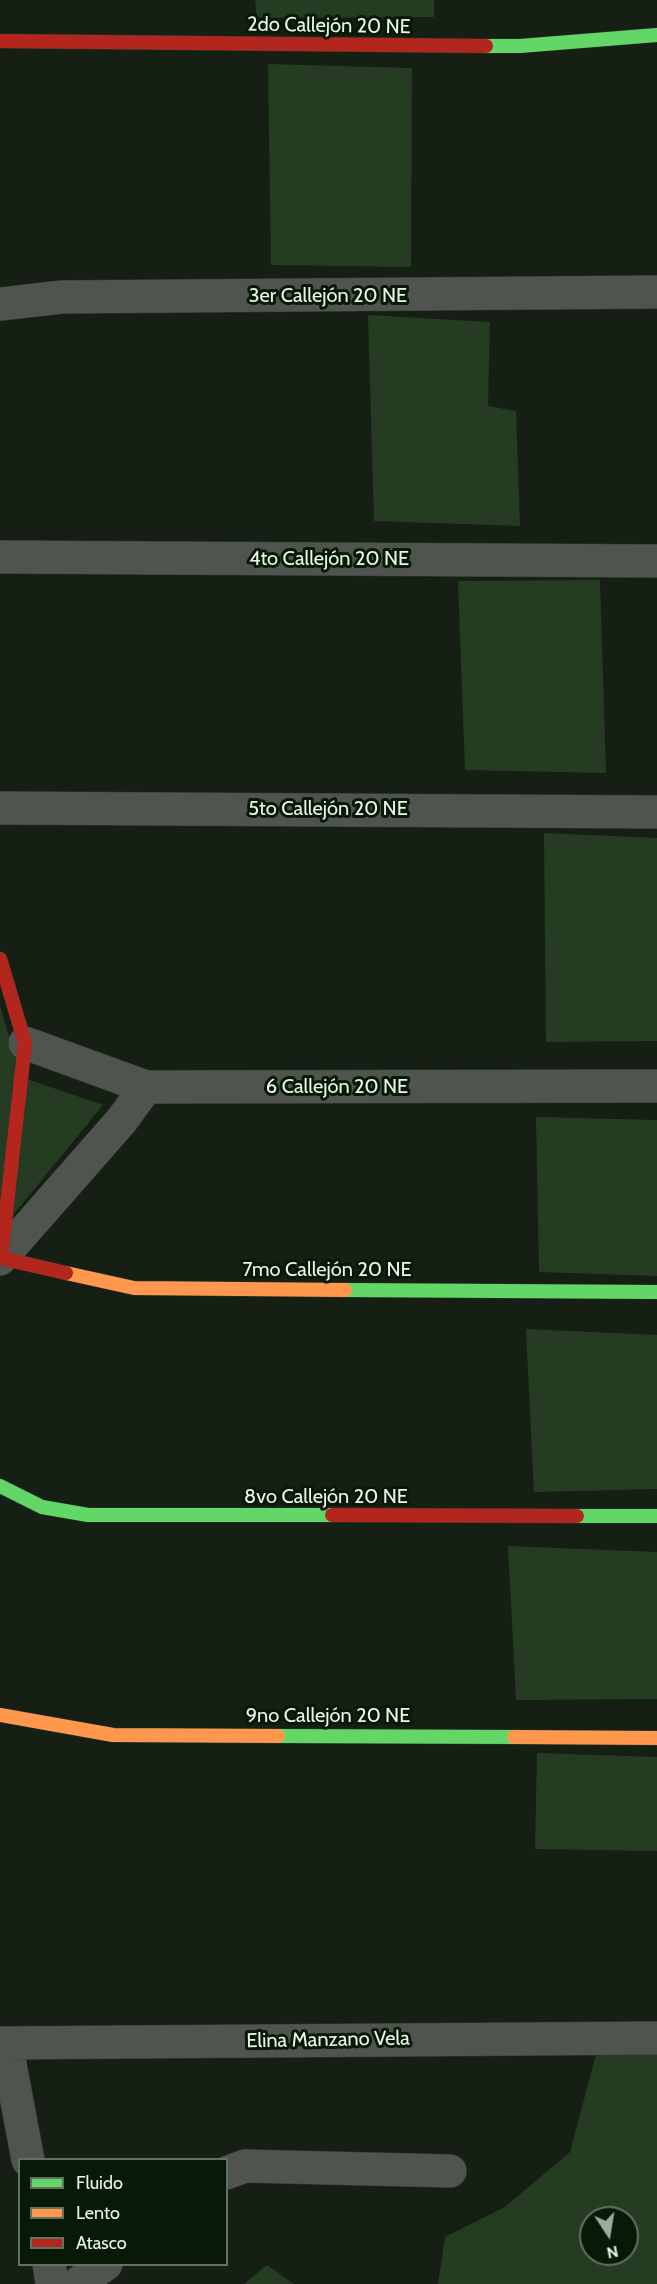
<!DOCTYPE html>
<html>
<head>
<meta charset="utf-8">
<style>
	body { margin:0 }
	#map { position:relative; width:657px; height:2284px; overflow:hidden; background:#151f14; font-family:Cabin,sans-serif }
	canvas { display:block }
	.legend { position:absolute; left:18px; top:2158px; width:210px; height:108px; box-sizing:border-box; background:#081a07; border:2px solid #627261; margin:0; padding:8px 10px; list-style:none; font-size:18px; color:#eaf6e8 }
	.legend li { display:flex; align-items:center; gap:12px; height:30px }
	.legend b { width:30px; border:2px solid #627261 }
	.north { position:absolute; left:579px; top:2206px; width:60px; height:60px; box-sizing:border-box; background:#081a07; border:2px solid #627261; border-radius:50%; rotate:168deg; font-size:16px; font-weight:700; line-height:24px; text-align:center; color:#eaf6e8 }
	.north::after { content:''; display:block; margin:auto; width:21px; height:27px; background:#9fab9e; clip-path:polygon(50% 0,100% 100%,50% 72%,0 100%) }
</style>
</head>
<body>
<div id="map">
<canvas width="657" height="2284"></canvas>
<ul class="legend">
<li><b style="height:8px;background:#63d668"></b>Fluido</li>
<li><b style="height:8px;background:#ff974d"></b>Lento</li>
<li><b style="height:8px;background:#b3261e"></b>Atasco</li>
</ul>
<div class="north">N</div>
</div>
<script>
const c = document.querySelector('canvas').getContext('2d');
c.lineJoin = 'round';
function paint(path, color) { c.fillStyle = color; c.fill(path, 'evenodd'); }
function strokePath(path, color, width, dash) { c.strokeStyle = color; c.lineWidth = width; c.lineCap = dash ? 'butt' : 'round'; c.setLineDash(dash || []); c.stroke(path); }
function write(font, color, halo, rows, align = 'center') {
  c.font = font + ' Cabin,sans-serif'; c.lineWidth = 6; c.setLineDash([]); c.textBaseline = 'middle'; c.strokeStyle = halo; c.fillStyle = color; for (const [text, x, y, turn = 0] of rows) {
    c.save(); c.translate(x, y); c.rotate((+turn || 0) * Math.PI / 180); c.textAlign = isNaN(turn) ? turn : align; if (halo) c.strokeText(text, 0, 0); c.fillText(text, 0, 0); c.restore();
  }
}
const green = new Path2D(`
	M 255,0 L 434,0 L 434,17 L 257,18 Z
	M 268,64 L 412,68 L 411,267 L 271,265 Z
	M 368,315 L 490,322 L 488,406 L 516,411 L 520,526 L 374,521 Z
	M 600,580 L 606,773 L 465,770 L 458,581 Z
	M 544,833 L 657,838 L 657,1041 L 546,1042 Z
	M 0,1006 L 21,1077 L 103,1105 L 0,1231 Z
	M 536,1117 L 657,1120 L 657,1276 L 539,1272 Z
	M 526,1329 L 657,1335 L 657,1489 L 534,1492 Z
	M 508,1546 L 657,1552 L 657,1699 L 516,1700 Z
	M 537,1753 L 657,1757 L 657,1851 L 535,1849 Z
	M 598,2047 L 657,2047 L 657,2284 L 438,2284 L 445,2237 L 505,2207 L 570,2152 ZM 591,2218 L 627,2218 L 627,2254 L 591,2254 Z
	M 267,2265 L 294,2284 L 244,2284 Z`);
const street = new Path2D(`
	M 0,304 L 62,297 L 657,292
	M 0,557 L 657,561
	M 0,808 L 657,812
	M 25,1043 L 146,1087 L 657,1086
	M 0,1259 L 122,1120 L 146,1087
	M 0,2043 L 657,2038
	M 6,2043 L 28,2160
	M 226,2173 L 245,2166 L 450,2171
	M 49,2264 L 52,2284
	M 77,2284 L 106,2264`);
const fast = new Path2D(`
	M 486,46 L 520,46 L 657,35
	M 345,1290 L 657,1292
	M 0,1486 L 42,1507 L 88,1515 L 332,1515
	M 577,1516 L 657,1516
	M 278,1736 L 514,1737`);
const slow = new Path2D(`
	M 66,1273 L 134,1288 L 345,1290
	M 0,1715 L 113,1735 L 278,1736
	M 514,1737 L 657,1738`);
const jam = new Path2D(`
	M 0,41 L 486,46
	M 0,959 L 25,1043 L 1,1258 L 66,1273
	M 332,1515 L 577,1516`);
const streetNames = [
	["2do Callejón 20 NE",329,26,1],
	["3er Callejón 20 NE",328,296],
	["4to Callejón 20 NE",329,559],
	["5to Callejón 20 NE",328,809],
	["6 Callejón 20 NE",337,1087],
	["7mo Callejón 20 NE",327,1270],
	["8vo Callejón 20 NE",326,1497],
	["9no Callejón 20 NE",328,1716],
	["Elina Manzano Vela",328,2040,-1]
];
paint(green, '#253c22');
strokePath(street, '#2f382e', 34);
strokePath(fast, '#2f382e', 15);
strokePath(slow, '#2f382e', 15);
strokePath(jam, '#2f382e', 15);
strokePath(street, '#4f544e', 33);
strokePath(fast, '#63d668', 14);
strokePath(slow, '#ff974d', 14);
strokePath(jam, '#b3261e', 14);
write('20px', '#eaf6e8', '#081a07', streetNames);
</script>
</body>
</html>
